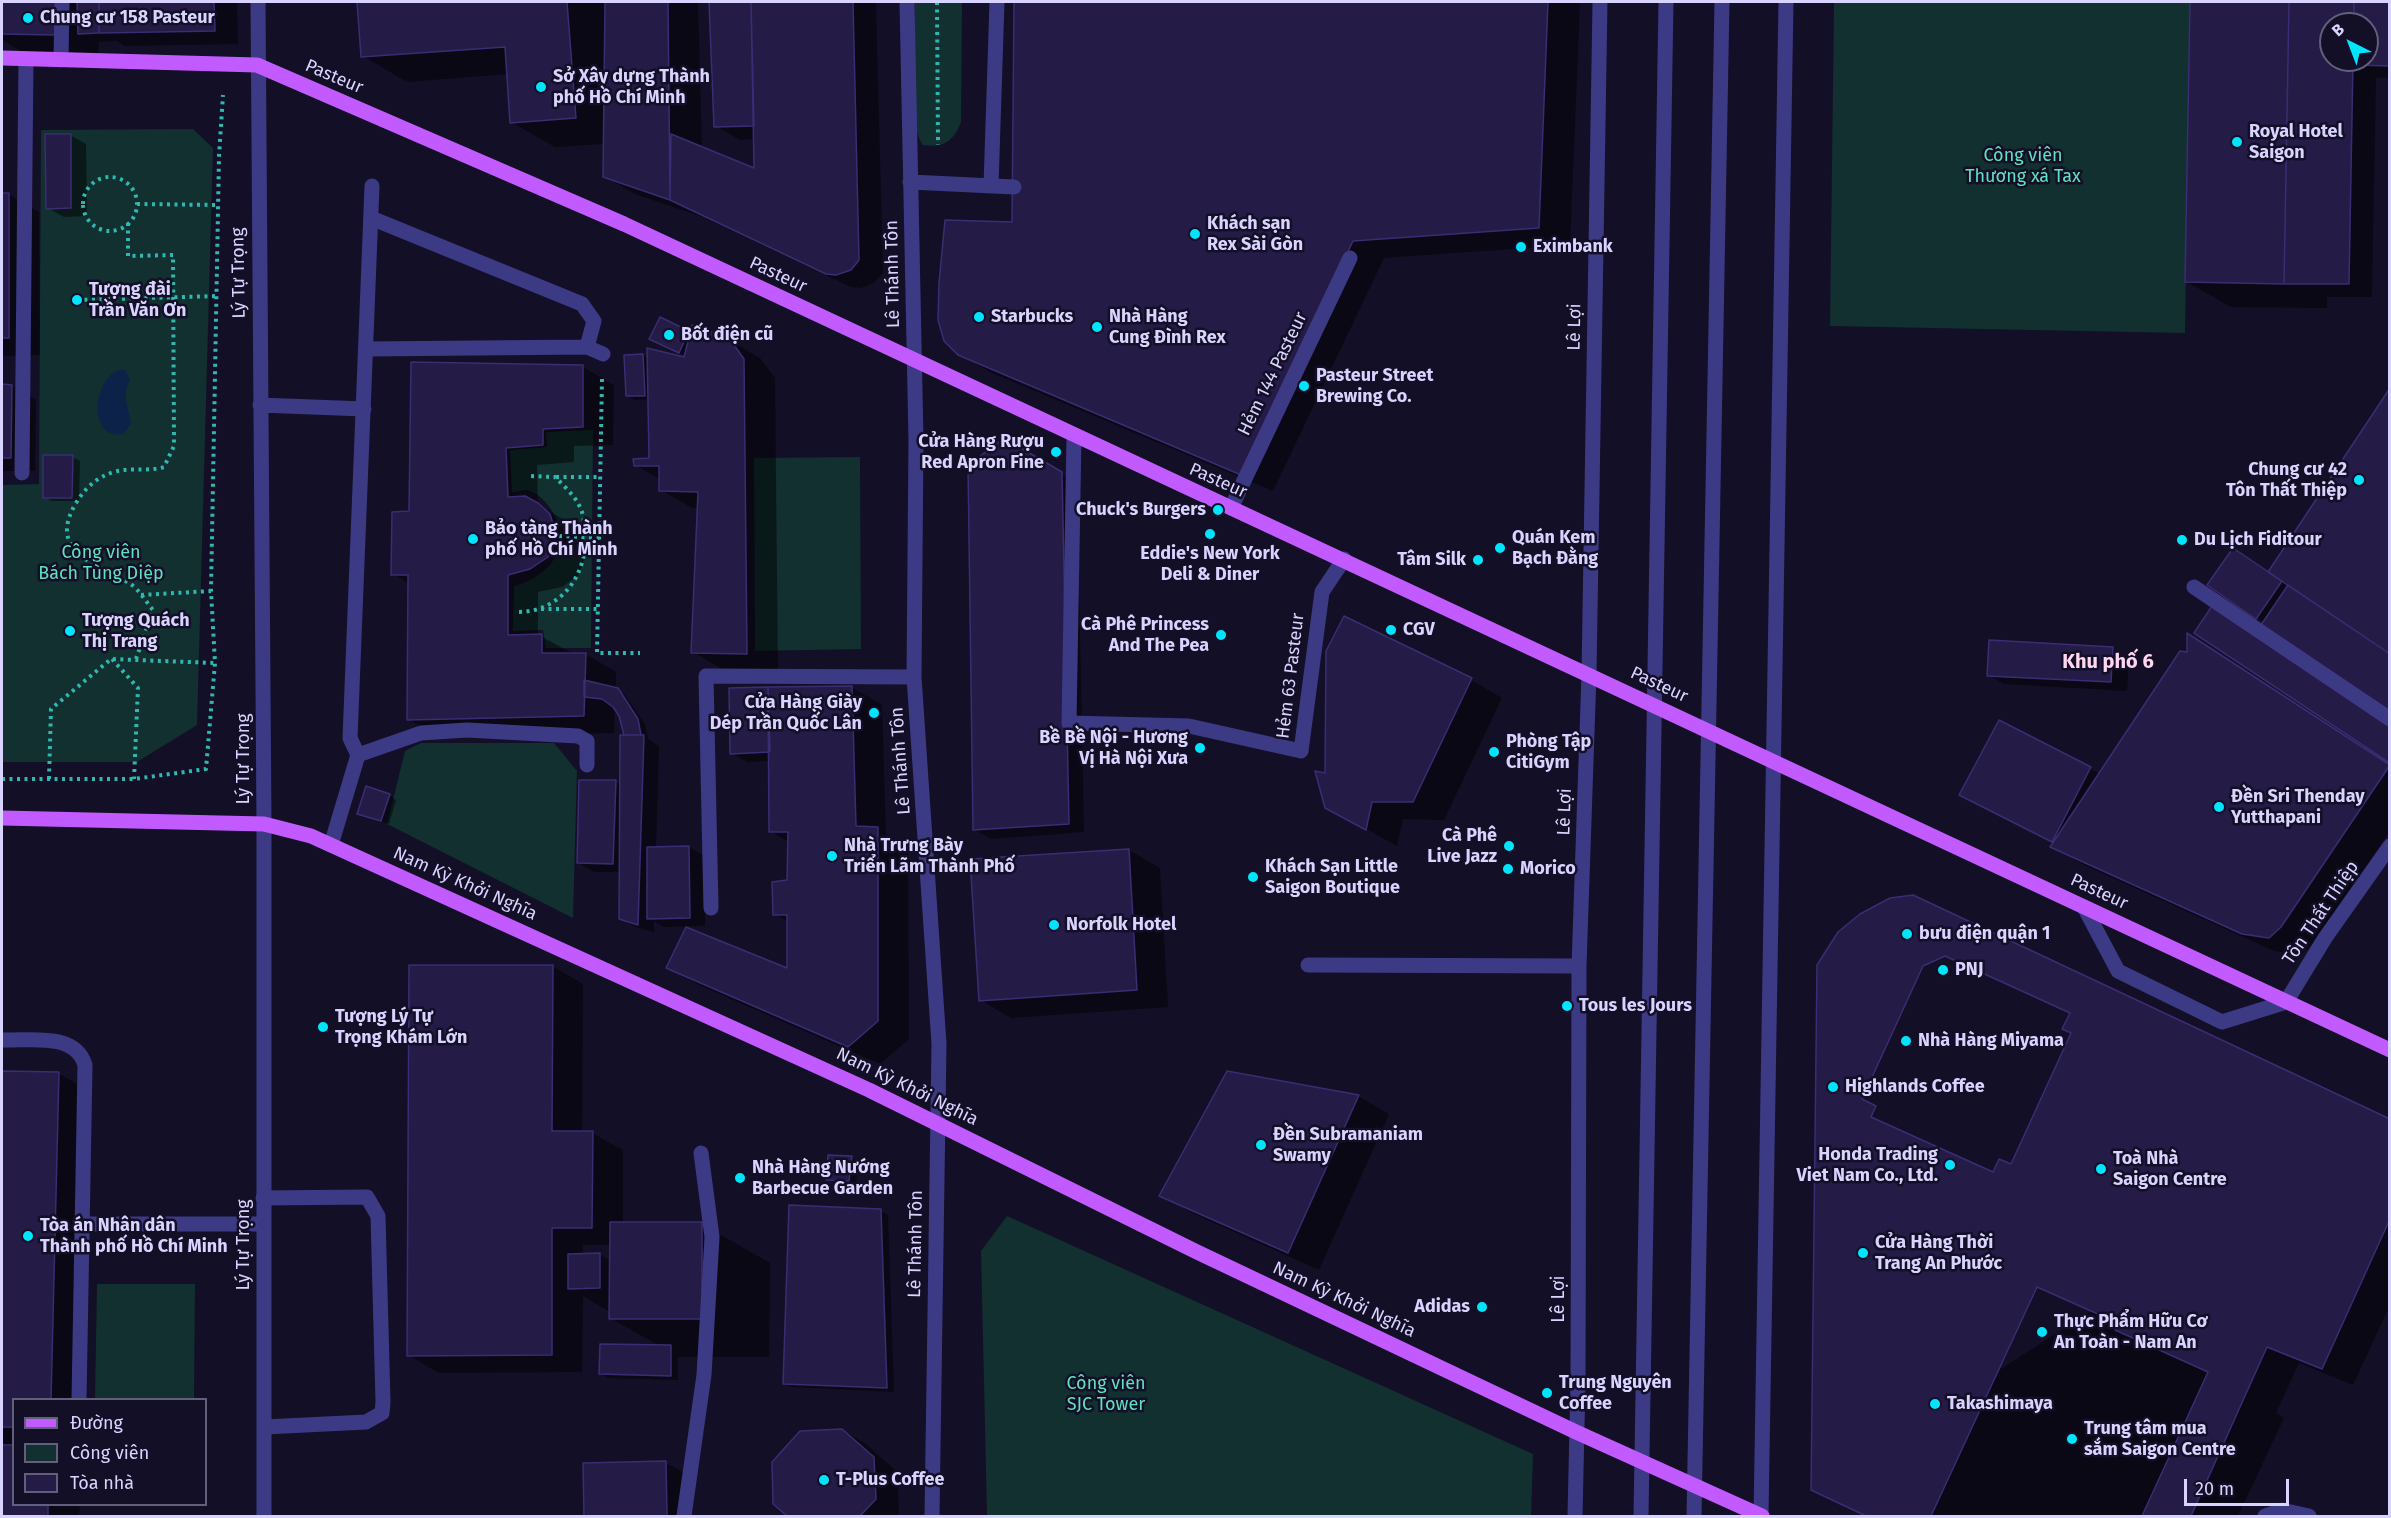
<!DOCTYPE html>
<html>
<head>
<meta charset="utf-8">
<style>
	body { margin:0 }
	#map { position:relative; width:2391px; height:1518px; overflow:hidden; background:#130f26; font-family:"Fira Sans",sans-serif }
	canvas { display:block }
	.frame { position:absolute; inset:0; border:3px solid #d9d4ff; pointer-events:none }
	.legend { position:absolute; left:12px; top:1398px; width:195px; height:108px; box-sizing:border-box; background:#130f26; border:2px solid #625e7d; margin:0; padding:8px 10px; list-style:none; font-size:18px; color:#d9d4ff }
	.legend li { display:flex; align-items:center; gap:12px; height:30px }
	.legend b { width:30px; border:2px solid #625e7d }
	.north { position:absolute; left:2319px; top:12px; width:60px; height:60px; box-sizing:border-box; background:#130f26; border:2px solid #625e7d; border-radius:50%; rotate:318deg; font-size:16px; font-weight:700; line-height:24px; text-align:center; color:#d9d4ff }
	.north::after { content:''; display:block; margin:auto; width:21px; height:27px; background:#00e5ff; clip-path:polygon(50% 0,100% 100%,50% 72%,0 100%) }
	.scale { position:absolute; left:2184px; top:1479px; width:105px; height:27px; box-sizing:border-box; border:3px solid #d9d4ff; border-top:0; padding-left:8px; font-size:18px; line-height:21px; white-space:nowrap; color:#d9d4ff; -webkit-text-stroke:4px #130f26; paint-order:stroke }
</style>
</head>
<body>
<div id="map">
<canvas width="2391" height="1518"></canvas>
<div class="frame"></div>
<ul class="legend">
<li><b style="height:8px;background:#c25bff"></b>Đường</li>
<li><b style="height:16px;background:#12302f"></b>Công viên</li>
<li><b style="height:16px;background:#241b47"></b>Tòa nhà</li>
</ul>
<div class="north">B</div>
<div class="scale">20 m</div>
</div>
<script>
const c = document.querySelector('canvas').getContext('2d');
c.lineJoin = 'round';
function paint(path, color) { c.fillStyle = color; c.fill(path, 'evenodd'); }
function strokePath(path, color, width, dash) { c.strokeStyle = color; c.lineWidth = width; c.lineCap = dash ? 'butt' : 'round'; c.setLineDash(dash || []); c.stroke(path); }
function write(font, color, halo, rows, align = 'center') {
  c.font = font + ' "Fira Sans",sans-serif'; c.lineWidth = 5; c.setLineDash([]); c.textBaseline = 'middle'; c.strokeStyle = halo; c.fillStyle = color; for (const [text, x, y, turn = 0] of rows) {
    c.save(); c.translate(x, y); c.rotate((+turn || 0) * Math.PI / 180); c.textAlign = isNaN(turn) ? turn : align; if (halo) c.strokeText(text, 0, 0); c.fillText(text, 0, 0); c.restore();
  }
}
const green = new Path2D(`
	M 915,2 L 962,2 L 961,122 C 954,141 944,148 923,145 C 906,124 915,32 915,2 Z
	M 1834,2 L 2190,2 L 2185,333 L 1830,326 Z
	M 193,129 L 213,148 L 197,725 L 137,762 L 2,762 L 2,485 L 39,484 L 41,130 Z
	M 593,430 L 591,648 L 546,648 L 543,630 L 513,631 L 514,586 C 530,582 549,571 556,555 L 575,556 L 576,529 L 560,527 C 556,514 542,493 527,490 C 523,490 516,492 512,492 L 510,450 L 547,447 L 546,432 Z
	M 860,457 L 861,649 L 755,651 L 754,458 Z
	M 421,743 L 554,743 L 577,771 L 573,918 L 387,824 L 405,751 Z
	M 1007,1216 L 1533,1454 L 1531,1516 L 987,1516 L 981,1251 Z
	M 97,1284 L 195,1284 L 194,1399 L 95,1399 Z`);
const water = new Path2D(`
	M 119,370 L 125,370 L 130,380 C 121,395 129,407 131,424 L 123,434 C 87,440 93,379 119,370 Z`);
const shadow = new Path2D(`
	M 2,2 L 237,2 L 238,44 L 125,46 L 117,41 L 99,42 L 98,59 L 33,58 L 2,40 Z
	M 359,2 L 698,2 L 702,148 L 755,170 L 755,139 L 740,140 L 716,126 L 711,2 L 876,2 L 883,273 L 874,283 L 861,288 L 851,287 L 700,216 L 635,194 L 604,176 L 605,144 L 555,147 L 511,122 L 508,74 L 407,82 L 363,56 Z
	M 1016,2 L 1580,2 L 1570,245 L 1384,258 L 1273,491 L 990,372 L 959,354 L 1014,223 Z
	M 2192,2 L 2390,2 L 2390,78 L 2376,78 L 2372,297 L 2327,297 L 2327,308 L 2231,307 L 2187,282 ZM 2331,24 L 2367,24 L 2367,60 L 2331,60 Z
	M 70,135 L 86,144 L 87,216 L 64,217 L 48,208 Z
	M 2,194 L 8,194 L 39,212 L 40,355 L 2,356 Z
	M 661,319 L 692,334 L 728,339 L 760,358 L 775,378 L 778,671 L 724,670 L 693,652 L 699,508 L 692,508 L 661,490 L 661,480 L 635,465 L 651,460 L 650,399 L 635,400 L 627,396 L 643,355 L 649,359 L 685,359 L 686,356 L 658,343 Z
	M 583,367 L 614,385 L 613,445 L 574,446 L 574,462 L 537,465 L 538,505 L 575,526 L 586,543 L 587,553 L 579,575 L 562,587 L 538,592 L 538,635 L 572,653 L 585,654 L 616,672 L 616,689 L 625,695 L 645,724 L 648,739 L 659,746 L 656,848 L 689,847 L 705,856 L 705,926 L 664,927 L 654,921 L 654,932 L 636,927 L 620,918 L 620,872 L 594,872 L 579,863 L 615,782 L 621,785 L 626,737 L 621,715 L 615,707 L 614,733 L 439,737 L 408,719 L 410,584 L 393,574 L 411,512 Z
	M 2,386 L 12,386 L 36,400 L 35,471 L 2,471 Z
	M 2390,391 L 2390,709 L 2257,617 L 2233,550 L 2269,573 Z
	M 1004,440 L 1077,483 L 1084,832 L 991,839 L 975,830 Z
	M 72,457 L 80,461 L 79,501 L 52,501 L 44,497 Z
	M 2189,636 L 2390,764 L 2390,831 L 2312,944 L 2301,955 L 2274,951 L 2082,864 L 2052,847 L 2054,843 L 1985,808 L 1999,722 L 2100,774 L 2189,654 Z
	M 2113,649 L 2129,658 L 2127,691 L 2004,684 L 1989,675 Z
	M 1471,680 L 1502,698 L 1444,820 L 1403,819 L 1397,846 L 1326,807 L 1326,775 Z
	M 851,687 L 882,705 L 886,834 L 908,846 L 909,1039 L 880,1064 L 699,985 L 668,968 L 788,971 L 788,922 L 775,914 L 788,881 L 789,842 L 770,831 L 770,761 L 747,762 L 731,753 Z
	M 389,795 L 396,800 L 389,824 L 359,813 Z
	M 1129,850 L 1160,868 L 1168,1007 L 1011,1018 L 980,1000 Z
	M 552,966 L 583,984 L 582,1132 L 592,1133 L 623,1150 L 623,1223 L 702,1224 L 770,1263 L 769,1357 L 678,1357 L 678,1380 L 608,1378 L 600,1374 L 660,1346 L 610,1318 L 610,1312 L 583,1296 L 582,1372 L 439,1373 L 408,1355 ZM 583,1245 L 611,1245 L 611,1261 L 600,1255 L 583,1255 Z
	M 2,1072 L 58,1073 L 89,1091 L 82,1400 L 14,1400 L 14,1504 L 80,1504 L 79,1516 L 2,1516 Z
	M 1358,1096 L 1389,1114 L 1319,1270 L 1192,1213 L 1161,1195 Z
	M 2390,1121 L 2390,1305 L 2353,1385 L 2299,1363 L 2276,1413 L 2284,1418 L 2238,1516 L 1863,1516 L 1812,1489 Z
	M 851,1158 L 859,1162 L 856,1184 L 835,1183 L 828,1179 Z
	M 881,1211 L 888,1215 L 894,1392 L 792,1387 L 785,1383 Z
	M 842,1430 L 866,1444 L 897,1472 L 899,1513 L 896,1516 L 789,1516 L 775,1503 Z
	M 666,1463 L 690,1476 L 690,1516 L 586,1516 L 585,1465 Z`);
const building = new Path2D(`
	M 2,2 L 56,2 L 55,35 L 2,34 Z
	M 77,2 L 99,2 L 99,33 L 78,34 Z
	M 99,2 L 214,2 L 215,31 L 99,33 Z
	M 357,2 L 567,2 L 576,118 L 510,123 L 505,47 L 361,57 Z
	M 605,2 L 668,2 L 670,200 L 603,177 Z
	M 709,2 L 751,2 L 754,126 L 714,127 Z
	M 751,2 L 853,2 L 859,260 L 851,270 L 836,275 L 826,274 L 670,200 L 671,134 L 754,168 Z
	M 1014,2 L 1548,2 L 1539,228 L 1353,241 L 1241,475 L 958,355 L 944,341 L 938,320 L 939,283 L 945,220 L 1012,222 Z
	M 2190,2 L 2289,2 L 2284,284 L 2185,282 Z
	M 2289,2 L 2354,2 L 2354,24 L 2331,24 L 2331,60 L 2353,60 L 2349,284 L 2284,284 Z
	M 2354,2 L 2390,2 L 2390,66 L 2353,65 L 2353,60 L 2367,60 L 2367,24 L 2354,24 Z
	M 45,134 L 71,134 L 71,208 L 46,209 Z
	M 2,193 L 9,193 L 9,338 L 2,338 Z
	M 660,317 L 689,331 L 679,353 L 649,339 Z
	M 692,325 L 729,338 L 744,359 L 747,654 L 691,653 L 698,492 L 659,491 L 659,466 L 634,466 L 633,459 L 649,458 L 647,348 L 684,357 Z
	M 643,354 L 645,396 L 626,396 L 624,355 Z
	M 411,362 L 583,365 L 583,427 L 543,429 L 543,445 L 506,448 L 508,497 L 525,496 L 538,503 L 550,514 L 556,534 L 548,557 L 530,569 L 508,575 L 508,635 L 542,634 L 542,653 L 586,653 L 584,716 L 407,720 L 408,575 L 391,575 L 392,512 L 409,511 Z
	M 2,384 L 12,385 L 11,458 L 2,458 Z
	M 2390,388 L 2390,654 L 2268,572 Z
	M 1004,438 L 1062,472 L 1069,824 L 973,830 L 968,465 Z
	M 43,455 L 73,455 L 72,498 L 43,498 Z
	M 2233,548 L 2282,581 L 2256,619 L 2207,585 Z
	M 2288,585 L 2390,654 L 2390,711 L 2261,625 Z
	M 2212,606 L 2390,725 L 2390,763 L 2194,633 Z
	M 1344,616 L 1472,678 L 1413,802 L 1372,802 L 1366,830 L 1325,808 L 1315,771 L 1325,773 L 1326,651 Z
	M 2187,633 L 2390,765 L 2281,927 L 2269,938 L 2242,934 L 2050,847 L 2180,651 L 2187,652 Z
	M 1989,640 L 2113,647 L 2111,682 L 1987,676 Z
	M 584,680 L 618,688 L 638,719 L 641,735 L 624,735 L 619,716 L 613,707 L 602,699 L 584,697 Z
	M 852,686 L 856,826 L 878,827 L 878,1021 L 848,1047 L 666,968 L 686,927 L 787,968 L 787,915 L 773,915 L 772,882 L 787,880 L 788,832 L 769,832 L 768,687 Z
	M 768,687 L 770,752 L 730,754 L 729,688 Z
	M 1999,720 L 2091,767 L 2052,842 L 1959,795 Z
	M 620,735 L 644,735 L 638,925 L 619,919 Z
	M 579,780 L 616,780 L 613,864 L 577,863 Z
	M 366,786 L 390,794 L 381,821 L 357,814 Z
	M 689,846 L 690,918 L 647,919 L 647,847 Z
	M 1129,849 L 1137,990 L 979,1001 L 970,859 Z
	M 1913,895 L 2390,1119 L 2390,1219 L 2322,1369 L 2267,1347 L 2191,1516 L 1866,1516 L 1811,1490 L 1817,965 L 1838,932 L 1860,914 L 1890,898 Z
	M 1945,956 L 2070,1013 L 2062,1029 L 2071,1033 L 2011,1164 L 1999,1159 L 1993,1172 L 1871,1117 L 1876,1106 L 1862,1099 L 1923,966 Z
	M 409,965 L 553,965 L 552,1131 L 593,1131 L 592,1228 L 552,1228 L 552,1355 L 407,1356 Z
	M 2,1071 L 59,1072 L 51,1400 L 14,1400 L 14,1427 L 2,1427 Z
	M 1227,1071 L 1359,1095 L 1288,1253 L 1159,1196 Z
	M 828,1155 L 852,1156 L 849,1181 L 826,1180 Z
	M 789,1205 L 881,1209 L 887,1388 L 783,1384 Z
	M 610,1222 L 702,1222 L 702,1319 L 609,1319 Z
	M 600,1253 L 600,1288 L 568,1289 L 568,1254 Z
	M 2037,1287 L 2118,1323 L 2115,1330 L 2208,1372 L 2142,1516 L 1931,1516 Z
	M 600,1344 L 671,1345 L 671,1376 L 599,1374 Z
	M 842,1429 L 874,1457 L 876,1499 L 860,1516 L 787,1516 L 773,1504 L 772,1462 L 800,1431 Z
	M 2,1445 L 14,1445 L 14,1504 L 48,1504 L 48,1516 L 2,1516 Z
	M 666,1461 L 667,1516 L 584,1516 L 583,1463 Z`);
const path = new Path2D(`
	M 937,2 L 938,145
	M83 204a27 27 0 1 1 54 0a27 27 0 1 1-54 0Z
	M 137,204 L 218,205
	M 128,223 L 128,256 L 173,255 L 174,446 L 164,467 C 147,472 131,467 114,472 C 97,477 85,488 76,503 C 46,553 98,564 129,583 C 139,589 146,602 153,610 L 136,659
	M 77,300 L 218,296
	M 602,379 L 597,653 L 640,653
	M 556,477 L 601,477
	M 559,536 L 600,538
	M 141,595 L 211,591
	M 541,609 L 599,609
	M 519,612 C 562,611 588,574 585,533 C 584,523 584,514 579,505 C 574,495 563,485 555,477 L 529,476
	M 112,659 L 138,688 L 134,779
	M 2,779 L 134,779 L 206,769 L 215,663 L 211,591 L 219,156 L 223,95
	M 49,779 L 51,709 L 111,659 L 215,663`);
const minor = new Path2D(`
	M 258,2 L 264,824 L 264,1516
	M 907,2 L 916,440 L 914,677 L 939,1044 L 932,1516
	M 61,60 L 62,2
	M 910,182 L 1014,187
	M 372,186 L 350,738 L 358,755 L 421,733 L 467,730 L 578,736 L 587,741 L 587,765
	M 991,186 L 997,2
	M 371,218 L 582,304 L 594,321 L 587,347
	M 366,349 L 587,347 L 603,354
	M 260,405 L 364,409
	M 1074,436 L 1069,723 L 1189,726 L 1301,751 L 1322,592 L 1344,559
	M 22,473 L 26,59
	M 1231,508 L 1350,258
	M 2194,587 L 2390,719
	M 331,845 L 358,755
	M 2084,907 L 2118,971 L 2222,1022 L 2286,1002 L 2325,938 L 2390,846
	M 711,908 L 706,676 L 914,677
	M 1308,965 L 1579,966
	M 2,1040 C 30,1041 75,1032 85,1065 L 79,1400
	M 263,1198 L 367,1197 L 378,1216 L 383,1402 L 382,1413 L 366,1422 L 265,1427
	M 83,1224 L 263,1224
	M 684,1516 L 704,1375 L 712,1237 L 701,1153
	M 1575,1516 L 1578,1382 L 1579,966 L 1589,674 L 1600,2
	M 1641,1516 L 1666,2
	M 1694,1516 L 1722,2
	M 1761,1516 L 1786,2
	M 2265,1516 L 2282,1510 L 2309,1516`);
const major = new Path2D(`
	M 2,58 L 257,65 L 624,224 L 2390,1050
	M 2,818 L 264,824 L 311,836 L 869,1090 L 1197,1252 L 1576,1432 L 1762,1516`);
const markers = [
	[28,18,6,"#00e5ff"],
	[541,87,6,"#00e5ff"],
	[2237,142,6,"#00e5ff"],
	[1195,234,6,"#00e5ff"],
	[1521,247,6,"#00e5ff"],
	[77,300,6,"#00e5ff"],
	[979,317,6,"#00e5ff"],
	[1097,327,6,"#00e5ff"],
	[669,335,6,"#00e5ff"],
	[1304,386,6,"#00e5ff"],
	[1056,452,6,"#00e5ff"],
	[2359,480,6,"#00e5ff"],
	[1218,510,6,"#00e5ff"],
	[1210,534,6,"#00e5ff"],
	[473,539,6,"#00e5ff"],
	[2182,540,6,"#00e5ff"],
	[1500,548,6,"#00e5ff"],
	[1478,560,6,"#00e5ff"],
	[1391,630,6,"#00e5ff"],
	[70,631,6,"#00e5ff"],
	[1221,635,6,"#00e5ff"],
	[874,713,6,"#00e5ff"],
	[1200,748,6,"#00e5ff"],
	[1494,752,6,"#00e5ff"],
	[2219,807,6,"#00e5ff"],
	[1509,846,6,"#00e5ff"],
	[832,856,6,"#00e5ff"],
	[1508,869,6,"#00e5ff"],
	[1253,877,6,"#00e5ff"],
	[1054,925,6,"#00e5ff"],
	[1907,934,6,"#00e5ff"],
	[1943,970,6,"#00e5ff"],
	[1567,1006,6,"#00e5ff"],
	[323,1027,6,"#00e5ff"],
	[1906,1041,6,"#00e5ff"],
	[1833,1087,6,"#00e5ff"],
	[1261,1145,6,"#00e5ff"],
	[1950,1165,6,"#00e5ff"],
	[2101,1169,6,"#00e5ff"],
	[740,1178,6,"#00e5ff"],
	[28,1236,6,"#00e5ff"],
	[1863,1253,6,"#00e5ff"],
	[1482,1307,6,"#00e5ff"],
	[2042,1332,6,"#00e5ff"],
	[1547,1393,6,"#00e5ff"],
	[1935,1404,6,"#00e5ff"],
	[2072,1439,6,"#00e5ff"],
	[824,1480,6,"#00e5ff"]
];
const poiNames = [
	["Chung cư 158 Pasteur",40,18],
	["Sở Xây dựng Thành",553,77],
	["phố Hồ Chí Minh",553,98],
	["Royal Hotel",2249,132],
	["Saigon",2249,153],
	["Khách sạn",1207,224],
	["Rex Sài Gòn",1207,245],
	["Eximbank",1533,247],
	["Tượng đài",89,290],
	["Trần Văn Ơn",89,311],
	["Starbucks",991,317],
	["Nhà Hàng",1109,317],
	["Cung Đình Rex",1109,338],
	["Bốt điện cũ",681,335],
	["Pasteur Street",1316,376],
	["Brewing Co.",1316,397],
	["Cửa Hàng Rượu",1044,442,"right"],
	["Red Apron Fine",1044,463,"right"],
	["Chung cư 42",2347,470,"right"],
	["Tôn Thất Thiệp",2347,491,"right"],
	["Chuck's Burgers",1206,510,"right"],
	["Bảo tàng Thành",485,529],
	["phố Hồ Chí Minh",485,550],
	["Quán Kem",1512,538],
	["Bạch Đằng",1512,559],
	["Du Lịch Fiditour",2194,540],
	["Eddie's New York",1210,554,"center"],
	["Deli & Diner",1210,575,"center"],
	["Tâm Silk",1466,560,"right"],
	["Tượng Quách",82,621],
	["Thị Trang",82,642],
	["Cà Phê Princess",1209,625,"right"],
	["And The Pea",1209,646,"right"],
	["CGV",1403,630],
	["Cửa Hàng Giày",862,703,"right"],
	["Dép Trần Quốc Lân",862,724,"right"],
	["Bề Bề Nội - Hương",1188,738,"right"],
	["Vị Hà Nội Xưa",1188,759,"right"],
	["Phòng Tập",1506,742],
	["CitiGym",1506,763],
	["Đền Sri Thenday",2231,797],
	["Yutthapani",2231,818],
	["Cà Phê",1497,836,"right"],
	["Live Jazz",1497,857,"right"],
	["Nhà Trưng Bày",844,846],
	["Triển Lãm Thành Phố",844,867],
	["Khách Sạn Little",1265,867],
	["Saigon Boutique",1265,888],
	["Morico",1520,869],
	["Norfolk Hotel",1066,925],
	["bưu điện quận 1",1919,934],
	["PNJ",1955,970],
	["Tous les Jours",1579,1006],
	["Tượng Lý Tự",335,1017],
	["Trọng Khám Lớn",335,1038],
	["Nhà Hàng Miyama",1918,1041],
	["Highlands Coffee",1845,1087],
	["Đền Subramaniam",1273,1135],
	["Swamy",1273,1156],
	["Honda Trading",1938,1155,"right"],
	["Viet Nam Co., Ltd.",1938,1176,"right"],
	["Toà Nhà",2113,1159],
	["Saigon Centre",2113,1180],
	["Nhà Hàng Nướng",752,1168],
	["Barbecue Garden",752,1189],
	["Tòa án Nhân dân",40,1226],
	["Thành phố Hồ Chí Minh",40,1247],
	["Cửa Hàng Thời",1875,1243],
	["Trang An Phước",1875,1264],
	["Adidas",1470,1307,"right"],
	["Thực Phẩm Hữu Cơ",2054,1322],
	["An Toàn - Nam An",2054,1343],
	["Trung Nguyên",1559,1383],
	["Coffee",1559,1404],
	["Takashimaya",1947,1404],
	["Trung tâm mua",2084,1429],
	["sắm Saigon Centre",2084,1450],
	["T-Plus Coffee",836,1480]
];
const streetNames = [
	["Pasteur",334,77,23],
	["Lý Tự Trọng",239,273,-91],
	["Lê Thánh Tôn",893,274,-91],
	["Pasteur",778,275,25],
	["Lê Lợi",1575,327,-89],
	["Hẻm 144 Pasteur",1273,374,-64],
	["Pasteur",1218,481,24],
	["Hẻm 63 Pasteur",1291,676,-83],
	["Pasteur",1659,685,25],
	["Lý Tự Trọng",244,759,-90],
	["Lê Thánh Tôn",901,761,-94],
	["Lê Lợi",1565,812,-88],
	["Nam Kỳ Khởi Nghĩa",465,884,24],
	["Pasteur",2099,892,25],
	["Tôn Thất Thiệp",2321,913,-56],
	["Nam Kỳ Khởi Nghĩa",907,1087,26],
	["Lê Thánh Tôn",916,1244,-89],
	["Lý Tự Trọng",244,1245,-90],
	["Lê Lợi",1559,1299,-90],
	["Nam Kỳ Khởi Nghĩa",1344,1300,25]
];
const parkNames = [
	["Công viên",2023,156],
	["Thương xá Tax",2023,177],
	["Công viên",101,553],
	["Bách Tùng Diệp",101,574],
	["Công viên",1106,1384],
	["SJC Tower",1106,1405]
];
const neighbourhoodNames = [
	["Khu phố 6",2108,662]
];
paint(green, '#12302f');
paint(water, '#0c2248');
paint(shadow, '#0007');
paint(building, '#241b47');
strokePath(building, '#3b2d73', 1.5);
strokePath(path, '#2fb8b0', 4, [3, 4.5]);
strokePath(minor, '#3d3a85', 15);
strokePath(major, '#c25bff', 15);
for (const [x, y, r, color] of markers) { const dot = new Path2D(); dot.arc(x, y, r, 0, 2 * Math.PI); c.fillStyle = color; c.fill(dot); strokePath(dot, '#130f26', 2); }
write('bold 18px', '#d9d4ff', '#130f26', poiNames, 'left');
write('18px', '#d9d4ff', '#130f26', streetNames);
write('18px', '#5fe0c0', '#130f26', parkNames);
write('bold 20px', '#ffd6f0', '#130f26', neighbourhoodNames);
</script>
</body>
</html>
